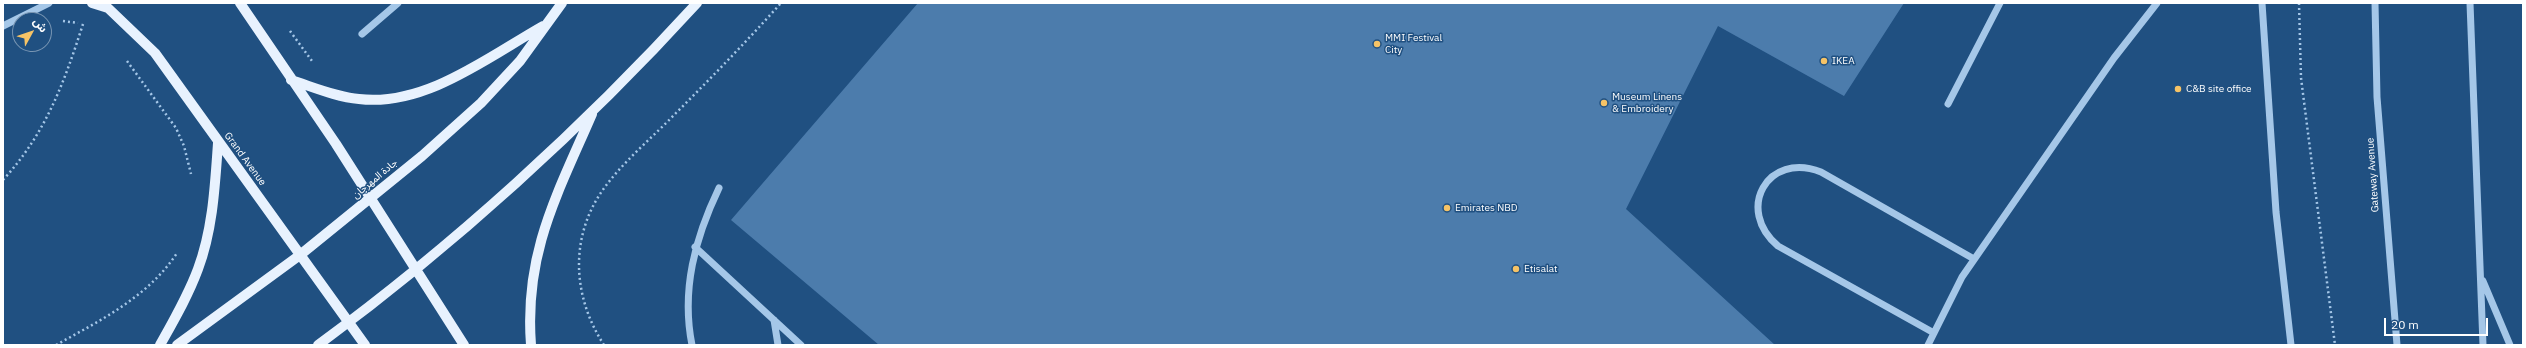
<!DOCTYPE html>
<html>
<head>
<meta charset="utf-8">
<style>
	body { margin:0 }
	#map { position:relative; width:2526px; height:348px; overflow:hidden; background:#205081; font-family:"IBM Plex Sans","Noto Sans Arabic",sans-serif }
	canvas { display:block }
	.frame { position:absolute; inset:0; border:4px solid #fff; pointer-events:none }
	.north { position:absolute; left:12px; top:12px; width:40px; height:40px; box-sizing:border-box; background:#205081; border:1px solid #7996b3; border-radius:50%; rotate:50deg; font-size:11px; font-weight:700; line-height:16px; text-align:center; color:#fff }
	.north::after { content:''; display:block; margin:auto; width:14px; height:18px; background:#f6c366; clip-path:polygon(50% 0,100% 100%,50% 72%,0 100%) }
	.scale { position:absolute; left:2384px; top:318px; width:104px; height:18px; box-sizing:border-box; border:2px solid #fff; border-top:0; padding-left:5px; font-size:12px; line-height:14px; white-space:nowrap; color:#fff; -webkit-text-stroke:3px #205081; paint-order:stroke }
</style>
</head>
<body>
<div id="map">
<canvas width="2526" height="348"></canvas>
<div class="frame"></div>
<div class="north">ش</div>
<div class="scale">20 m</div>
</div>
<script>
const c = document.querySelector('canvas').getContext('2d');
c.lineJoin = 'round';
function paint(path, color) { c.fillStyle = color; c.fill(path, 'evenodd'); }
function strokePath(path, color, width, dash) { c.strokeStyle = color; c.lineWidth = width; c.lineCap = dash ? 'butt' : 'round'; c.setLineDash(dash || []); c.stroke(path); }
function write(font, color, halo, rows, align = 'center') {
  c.font = font + ' "IBM Plex Sans","Noto Sans Arabic",sans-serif'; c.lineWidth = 3; c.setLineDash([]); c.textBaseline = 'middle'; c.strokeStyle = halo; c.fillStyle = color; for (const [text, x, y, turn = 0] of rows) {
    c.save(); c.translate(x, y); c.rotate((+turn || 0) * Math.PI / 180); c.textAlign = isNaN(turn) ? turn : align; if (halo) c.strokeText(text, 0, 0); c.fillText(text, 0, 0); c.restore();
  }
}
const building = new Path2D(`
	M 918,3 L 1904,3 L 1844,96 L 1718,26 L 1626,209 L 1775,345 L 879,345 L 731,220 Z`);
const path = new Path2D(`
	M 2299,3 L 2301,78 L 2335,345
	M 63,21 L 78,23
	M 290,31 L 312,61
	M 127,61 L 176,128 L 184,146 L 191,174
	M 3,180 C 46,133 64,83 83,24
	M 56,345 C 101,320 148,297 177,253
	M 604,345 C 574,299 569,242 600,194 C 620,164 651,139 676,113 C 712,77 747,41 781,3`);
const minor = new Path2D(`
	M 2262,3 L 2276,212 L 2291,345
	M 2375,3 L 2377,97 L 2397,345
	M 2470,3 L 2483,345
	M 3,26 L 49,3
	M 362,34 L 398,3
	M 1948,104 L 2000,3
	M 695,247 L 801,345
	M 2483,281 L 2510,345
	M 774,320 L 778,345
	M 1934,333 L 1778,246 C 1735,210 1767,151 1821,172 L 1974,259
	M 692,345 C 681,290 695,238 719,188
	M 1928,345 L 1962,277 L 2114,58 L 2157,3`);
const major = new Path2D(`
	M 92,3 L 108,8 L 155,53 L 365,345
	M 240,3 L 336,144 L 464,345
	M 291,80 C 313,87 336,97 359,99 C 425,107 488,57 543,26
	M 160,345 C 174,320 188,296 198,269 C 213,229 215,185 218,143
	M 177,345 L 300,255 L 422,156 L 481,103 L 520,61 L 562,3
	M 318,345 C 453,246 584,127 697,3
	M 531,345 C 524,253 557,195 592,114`);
const markers = [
	[1377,44,4,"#f6c366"],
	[1824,61,4,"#f6c366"],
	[2178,89,4,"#f6c366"],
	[1604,103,4,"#f6c366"],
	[1447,208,4,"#f6c366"],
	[1516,269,4,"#f6c366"]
];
const poiNames = [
	["MMI Festival",1385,38],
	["City",1385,50],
	["IKEA",1832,61],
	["C&B site office",2186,89],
	["Museum Linens",1612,97],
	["& Embroidery",1612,109],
	["Emirates NBD",1455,208],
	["Etisalat",1524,269]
];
const streetNames = [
	["Grand Avenue",245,159,54],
	["Gateway Avenue",2373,175,-94],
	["جادة المهرجان",375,179,-40]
];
paint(building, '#4c7cac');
strokePath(path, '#a5c7e8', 2.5, [2, 3]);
strokePath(minor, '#a5c7e8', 7);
strokePath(major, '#e8f2fe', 10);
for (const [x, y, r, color] of markers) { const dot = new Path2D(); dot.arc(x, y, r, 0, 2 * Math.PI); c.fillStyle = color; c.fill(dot); strokePath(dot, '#205081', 1.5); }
write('10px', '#fff', '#205081', poiNames, 'left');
write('10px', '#fff', '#205081', streetNames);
</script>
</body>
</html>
